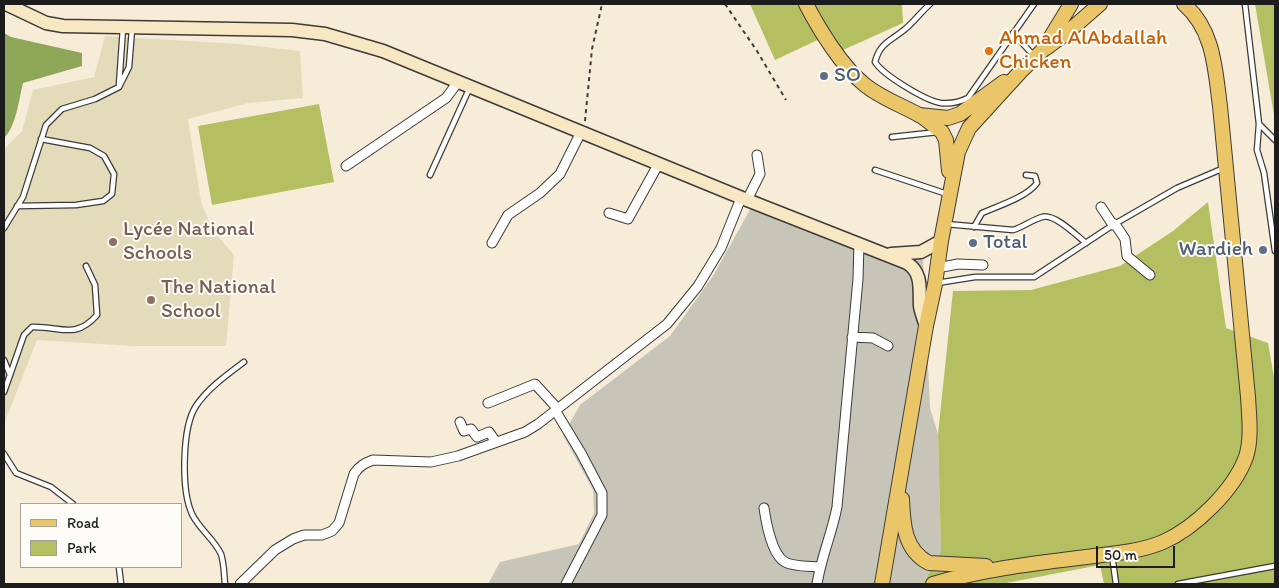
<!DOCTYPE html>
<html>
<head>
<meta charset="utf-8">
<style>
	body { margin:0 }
	#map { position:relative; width:1279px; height:588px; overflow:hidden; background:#f7ecd8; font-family:Itim,sans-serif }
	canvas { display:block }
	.frame { position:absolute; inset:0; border:5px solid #1c1c1c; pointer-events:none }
	.legend { position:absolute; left:20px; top:503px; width:162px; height:65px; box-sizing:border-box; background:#fdfcf7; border:1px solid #a3a29f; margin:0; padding:6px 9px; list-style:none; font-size:15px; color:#1c1c1c }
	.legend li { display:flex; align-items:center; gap:10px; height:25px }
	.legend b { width:25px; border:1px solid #a3a29f }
	.scale { position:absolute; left:1096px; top:546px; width:79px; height:22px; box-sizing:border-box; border:2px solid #1c1c1c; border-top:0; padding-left:6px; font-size:15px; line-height:18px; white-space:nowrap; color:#1c1c1c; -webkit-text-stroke:4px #fdfcf7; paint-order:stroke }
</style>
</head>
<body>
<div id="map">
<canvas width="1279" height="588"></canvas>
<div class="frame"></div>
<ul class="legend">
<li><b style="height:6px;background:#eac669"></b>Road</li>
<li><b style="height:14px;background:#b3bf61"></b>Park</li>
</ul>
<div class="scale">50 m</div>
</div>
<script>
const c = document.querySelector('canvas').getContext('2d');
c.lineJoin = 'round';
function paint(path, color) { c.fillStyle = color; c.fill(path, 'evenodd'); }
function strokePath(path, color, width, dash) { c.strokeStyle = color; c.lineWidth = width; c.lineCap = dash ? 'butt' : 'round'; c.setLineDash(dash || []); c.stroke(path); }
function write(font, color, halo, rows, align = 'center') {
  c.font = font + ' Itim,sans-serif'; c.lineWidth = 4; c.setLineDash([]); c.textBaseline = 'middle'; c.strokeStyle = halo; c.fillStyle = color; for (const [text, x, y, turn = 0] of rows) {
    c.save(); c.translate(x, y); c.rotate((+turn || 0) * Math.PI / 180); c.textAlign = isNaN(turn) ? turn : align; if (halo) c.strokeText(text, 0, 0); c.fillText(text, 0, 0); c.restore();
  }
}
const built = new Path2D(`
	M 105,36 L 239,44 L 300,51 L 303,98 L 248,103 L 188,119 L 201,202 L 212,229 L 234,255 L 226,346 L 134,346 L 37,340 L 4,424 L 4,149 L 22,131 L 33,90 L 94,77 Z`);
const industrial = new Path2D(`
	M 752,206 L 923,260 L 930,408 L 938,434 L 941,551 L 923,584 L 488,584 L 500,562 L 579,544 L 594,513 L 593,490 L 563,435 L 580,405 L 670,336 L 713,276 Z`);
const green = new Path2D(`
	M 750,4 L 902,4 L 903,23 L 843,50 L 824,37 L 775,60 Z
	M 1255,4 L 1275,4 L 1275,121 Z
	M 319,104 L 334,182 L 212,205 L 198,126 Z
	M 1208,202 L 1226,328 L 1268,343 L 1275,383 L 1275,584 L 1104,584 L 1100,565 L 1001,584 L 923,584 L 941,551 L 938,434 L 953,291 L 1031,290 L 1120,266 L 1173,231 Z`);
const forest = new Path2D(`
	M 4,33 L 11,37 L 82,53 L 82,66 L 23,83 C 19,99 16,127 4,138 Z`);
const path = new Path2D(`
	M 725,4 L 757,51 L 786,100
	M 585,121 L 592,49 L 602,4`);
const service = new Path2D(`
	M 930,4 C 921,12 913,23 904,30 C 889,42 880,43 875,62 C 883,75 926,101 941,103 C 951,104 960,102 968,98 L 1034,4
	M 1245,4 L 1259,124 L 1275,140
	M 1013,33 L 1034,56
	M 119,85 L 123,28
	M 1259,124 L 1257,150 L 1264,173 L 1275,251
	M 892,137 L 938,132
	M 875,170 L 947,194
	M 430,175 L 470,87
	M 17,206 L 76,205 L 103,201 L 112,194 L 114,174 L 104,156 L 90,148 L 41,139
	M 946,224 L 1013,230 C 1023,227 1032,220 1042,217 C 1054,213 1076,235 1086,243
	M 974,227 L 982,213 C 998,206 1027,197 1037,183 L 1035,176 L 1026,175
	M 4,228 L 23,197 L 46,125 L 62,109 L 95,99 L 119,87 L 129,67 L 132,29
	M 937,283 L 975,277 L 1034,277 L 1113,225 L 1177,188 L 1224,168
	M 4,360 L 10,375
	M 4,392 L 24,335 L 32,327 C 61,326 75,340 97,315 L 95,285 L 86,266
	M 4,454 L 16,473 L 51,487 L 73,504
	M 1112,555 L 1116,584
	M 119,567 L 121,584
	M 225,584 C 224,574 224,563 221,554 C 214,539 199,529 192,514 C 181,490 182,427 196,406 C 208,388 228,374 244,362
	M 1178,584 L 1275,566`);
const minor = new Path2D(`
	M 346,166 L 446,98 L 458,82
	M 747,200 L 760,174 L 757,155
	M 1101,207 L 1113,225
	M 609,213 L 628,219 L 659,163
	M 1115,224 L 1125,239 L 1127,256 L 1150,275
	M 492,243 L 508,215 L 540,193 L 560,174 L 581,132
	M 937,268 L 958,264 L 983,265
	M 852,337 L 873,338 L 888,346
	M 488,403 L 535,384 L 557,408
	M 555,410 L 581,453 L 602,493 L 602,515 L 566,584
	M 460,422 L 464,431 L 471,429 L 477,437 L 489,432 L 496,442
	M 764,508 C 766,522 772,555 785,562 C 794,567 810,566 820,567
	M 240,584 L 275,550 L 293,539 L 304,535 L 322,535 L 332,531 L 339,523 L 354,474 C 359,466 365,463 373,460 L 431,462 L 458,456 L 525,432 L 538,424 L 667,324 L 698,286 L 721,248 L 741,198
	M 817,584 C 821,558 832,533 837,507 L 858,279 L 859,243`);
const secondary = new Path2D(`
	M 6,4 L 46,23 L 63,26 L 292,30 L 325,34 L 383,51 L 747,200 L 907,263 C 923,273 919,290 920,306 C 921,313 924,320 926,326
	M 891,254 L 921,252 L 941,241`);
const primary = new Path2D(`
	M 806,4 C 819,29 842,67 865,85 C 881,98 901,105 919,115`);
const trunk = new Path2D(`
	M 1046,48 L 1069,31 L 1100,4
	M 919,115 L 948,118 L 960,114 L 1004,82
	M 920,115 L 942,132 L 946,140 L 949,171
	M 902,499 C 903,524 904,550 929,563 L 986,566
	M 882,584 L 926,326 L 935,284 L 941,241 L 958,152 L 969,128 L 1021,71 L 1043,50 L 1071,4
	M 933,584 C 980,570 1029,564 1078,558 C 1106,554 1137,553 1163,542 C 1195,528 1234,490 1246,457 C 1252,438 1249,416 1248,397 L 1220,106 C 1215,69 1214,30 1184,4`);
const markers = [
	[989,51,5,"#e8710a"],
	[824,76,5,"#5c6f8a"],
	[113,242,5,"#8d6e63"],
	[973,243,5,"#5c6f8a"],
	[1263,250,5,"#5c6f8a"],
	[151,300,5,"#8d6e63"]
];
const foodNames = [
	["Ahmad AlAbdallah",999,39],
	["Chicken",999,63]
];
const serviceNames = [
	["SO",834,76],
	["Total",983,243],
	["Wardieh",1253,250,"right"]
];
const educationNames = [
	["Lycée National",123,230],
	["Schools",123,254],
	["The National",161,288],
	["School",161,312]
];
paint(built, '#e4dbba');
paint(industrial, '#c6c5b8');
paint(green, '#b3bf61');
paint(forest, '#8ea657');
strokePath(service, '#3d3b38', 7);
strokePath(minor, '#3d3b38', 11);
strokePath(secondary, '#3d3b38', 15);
strokePath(primary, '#3d3b38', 16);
strokePath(trunk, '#3d3b38', 16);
strokePath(path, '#3d3b38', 2, [4, 4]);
strokePath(service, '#fff', 4.5);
strokePath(minor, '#fff', 9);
strokePath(secondary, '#f7e8c3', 12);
strokePath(primary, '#eac669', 14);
strokePath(trunk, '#eac669', 14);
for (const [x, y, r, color] of markers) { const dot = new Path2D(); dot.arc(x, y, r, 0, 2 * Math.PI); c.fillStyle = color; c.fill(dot); strokePath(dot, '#fdfcf7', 2); }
write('21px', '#c56008', '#fdfcf7', foodNames, 'left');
write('21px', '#4e5e75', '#fdfcf7', serviceNames, 'left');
write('21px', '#785e54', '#fdfcf7', educationNames, 'left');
</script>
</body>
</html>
